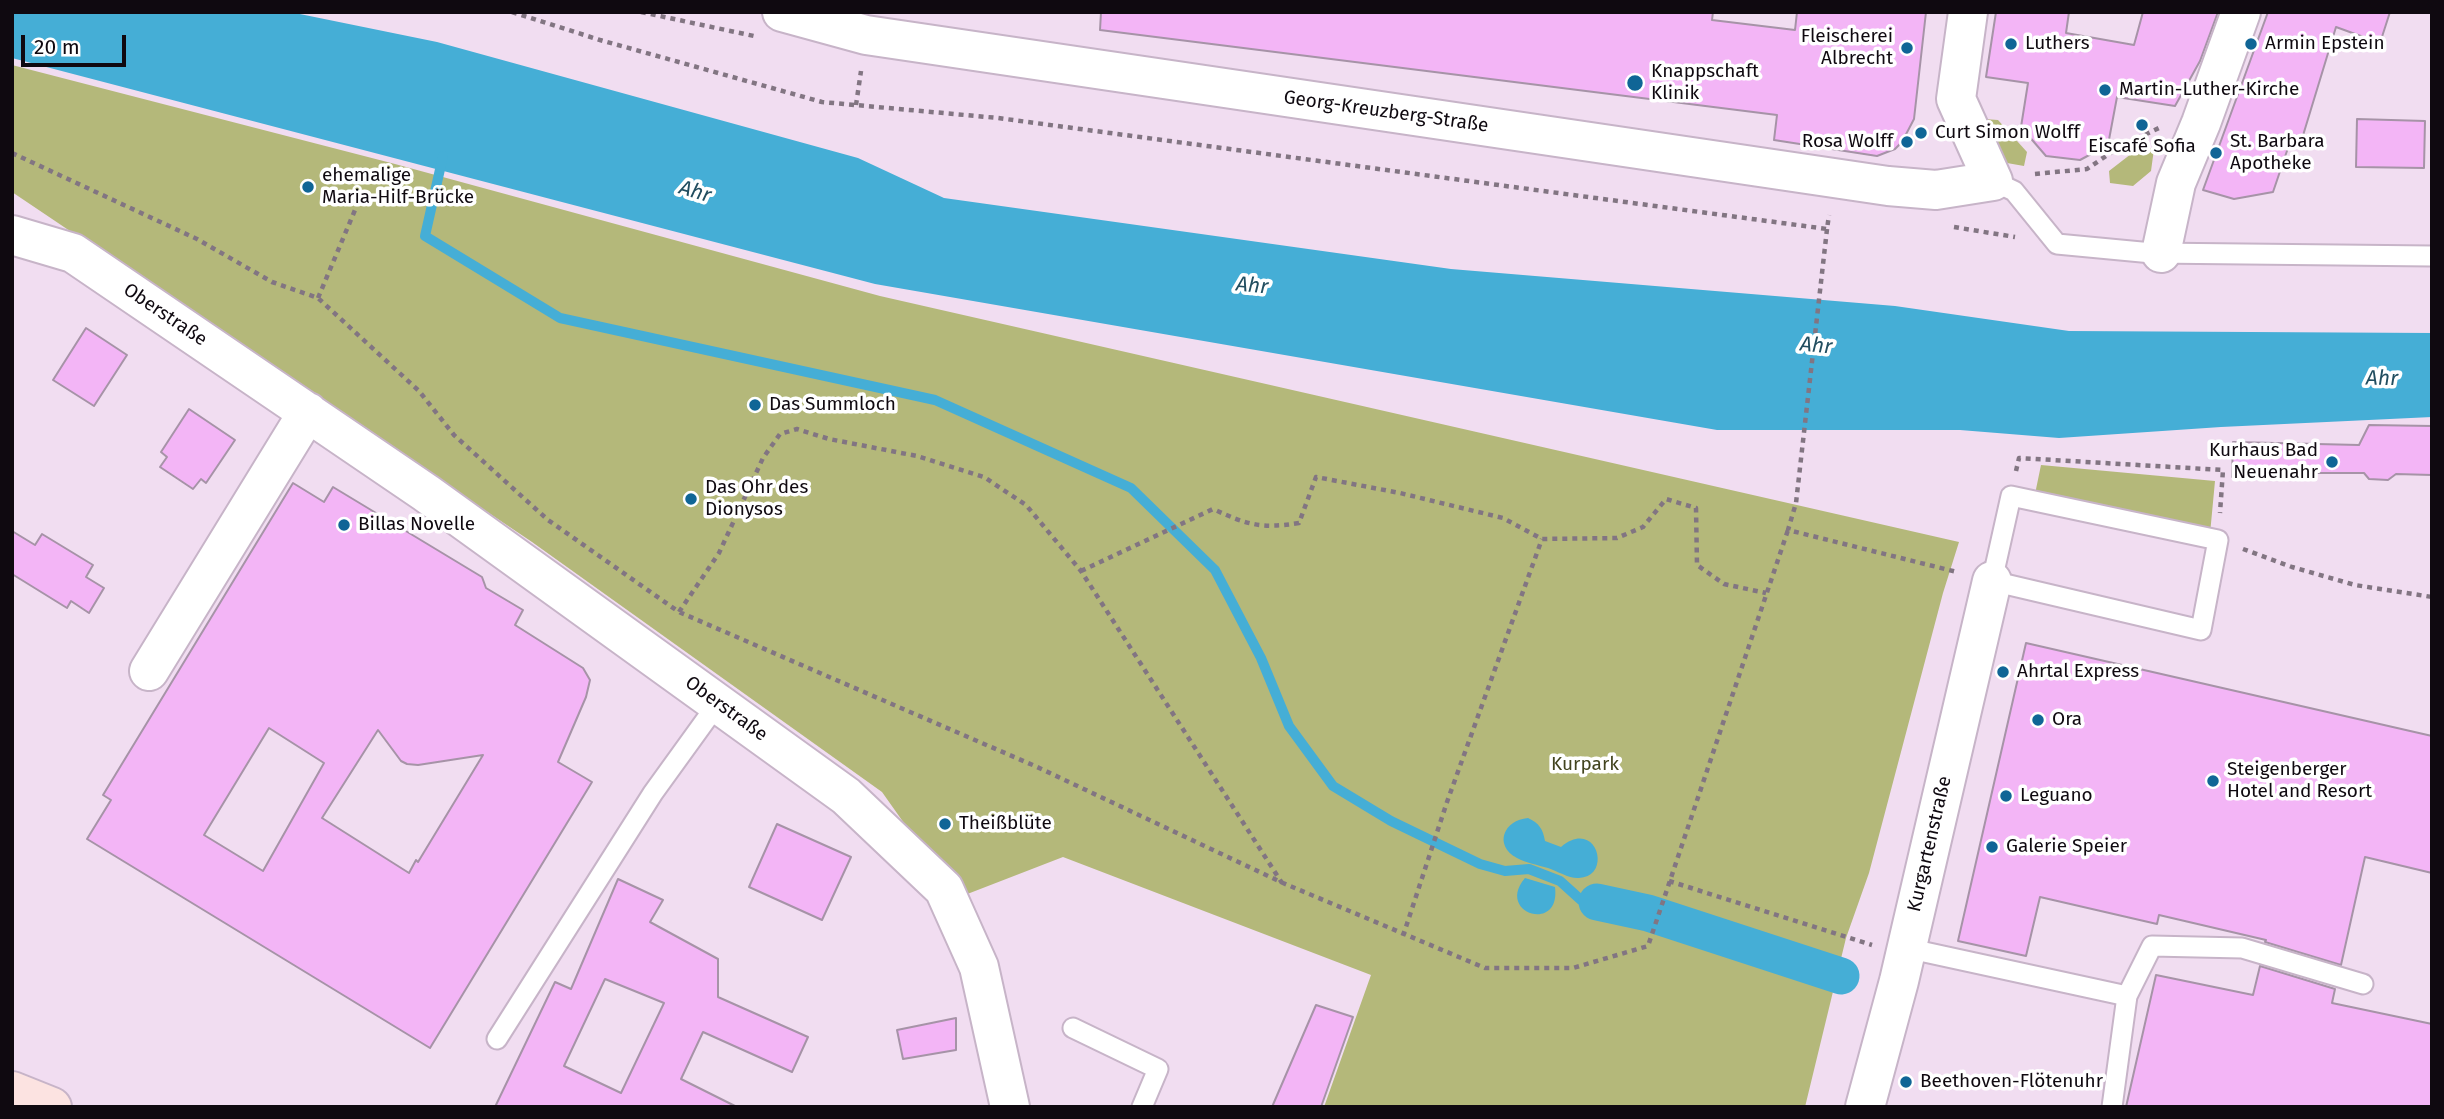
<!DOCTYPE html>
<html>
<head>
<meta charset="utf-8">
<style>
	body { margin:0 }
	#map { position:relative; width:2444px; height:1119px; overflow:hidden; background:#f1ddf1; font-family:"Fira Sans",sans-serif }
	canvas { display:block }
	.frame { position:absolute; inset:0; border:14px solid #0f0910; pointer-events:none }
	.scale { position:absolute; left:21px; top:35px; width:105px; height:32px; box-sizing:border-box; border:4px solid #0f0910; border-top:0; padding-left:9px; font-size:21px; line-height:24px; white-space:nowrap; color:#0f0910; -webkit-text-stroke:5px #fff; paint-order:stroke }
</style>
</head>
<body>
<div id="map">
<canvas width="2444" height="1119"></canvas>
<div class="frame"></div>
<div class="scale">20 m</div>
</div>
<script>
const c = document.querySelector('canvas').getContext('2d');
c.lineJoin = 'round';
function paint(path, color) { c.fillStyle = color; c.fill(path, 'evenodd'); }
function strokePath(path, color, width, dash) { c.strokeStyle = color; c.lineWidth = width; c.lineCap = dash ? 'butt' : 'round'; c.setLineDash(dash || []); c.stroke(path); }
function write(font, color, halo, rows, align = 'center') {
  c.font = font + ' "Fira Sans",sans-serif'; c.lineWidth = 7; c.setLineDash([]); c.textBaseline = 'middle'; c.strokeStyle = halo; c.fillStyle = color; for (const [text, x, y, turn = 0] of rows) {
    c.save(); c.translate(x, y); c.rotate((+turn || 0) * Math.PI / 180); c.textAlign = isNaN(turn) ? turn : align; if (halo) c.strokeText(text, 0, 0); c.fillText(text, 0, 0); c.restore();
  }
}
const green = new Path2D(`
	M 12,65 L 395,164 L 880,296 L 1959,542 L 1943,593 L 1869,873 L 1846,938 L 1805,1107 L 1324,1107 L 1371,975 L 1063,857 L 957,898 L 882,792 L 532,542 L 12,192 Z
	M 1984,119 L 1998,120 L 2027,152 L 2024,166 L 2007,163 L 1991,146 Z
	M 2140,147 L 2154,149 L 2151,171 L 2133,186 L 2110,183 L 2109,171 Z
	M 2041,465 L 2215,481 L 2210,534 L 2035,494 Z`);
const water = new Path2D(`
	M 12,12 L 290,12 L 437,42 L 858,158 L 944,198 L 1451,269 L 1895,306 L 2069,331 L 2432,333 L 2432,417 L 2221,427 L 2059,438 L 1960,430 L 1717,430 L 875,284 L 12,58 Z
	M 1528,818 C 1539,823 1543,829 1545,841 L 1561,847 C 1597,817 1613,877 1579,878 C 1570,879 1557,871 1548,868 C 1538,865 1526,863 1517,858 C 1493,845 1504,820 1528,818 Z
	M 1525,878 L 1555,887 C 1561,934 1495,913 1525,878 Z`);
const stream = new Path2D(`
	M 443,156 L 425,236 L 560,318 L 935,400 L 1131,488 L 1215,570 L 1261,658 L 1289,726 L 1333,786 L 1391,821 L 1480,864 L 1505,871 L 1529,869 L 1560,881 L 1581,900 L 1597,902`);
const canal = new Path2D(`
	M 1597,902 L 1648,913 L 1841,976`);
const building = new Path2D(`
	M 1101,12 L 1713,12 L 1712,20 L 1795,30 L 1797,12 L 1926,12 L 1914,119 L 1902,142 L 1895,149 L 1877,156 L 1774,140 L 1777,115 L 1100,30 Z
	M 1996,12 L 2069,12 L 2066,33 L 2134,45 L 2143,12 L 2218,12 L 2200,61 L 2175,106 L 2117,97 L 2108,145 L 2080,160 L 2046,156 L 2021,127 L 2028,83 L 1986,77 Z
	M 2268,12 L 2390,12 L 2380,43 L 2336,27 L 2301,142 L 2290,142 L 2273,192 L 2234,199 L 2203,190 Z
	M 2357,119 L 2425,121 L 2424,168 L 2356,167 Z
	M 86,328 L 127,355 L 94,406 L 53,380 Z
	M 189,409 L 235,440 L 206,483 L 201,479 L 193,489 L 160,467 L 167,457 L 161,452 Z
	M 2369,425 L 2432,426 L 2432,475 L 2396,474 L 2388,480 L 2369,479 L 2364,473 L 2271,473 L 2267,478 L 2232,477 L 2233,442 L 2359,445 Z
	M 293,483 L 324,502 L 333,487 L 482,577 L 486,588 L 523,610 L 515,625 L 583,668 L 590,680 L 586,697 L 558,762 L 592,782 L 430,1048 L 87,839 L 111,800 L 103,795 ZM 269,728 L 324,763 L 263,871 L 204,835 ZM 378,730 L 401,761 L 407,764 L 418,765 L 483,755 L 418,862 L 416,860 L 409,873 L 322,818 Z
	M 12,531 L 35,545 L 42,534 L 93,565 L 86,577 L 104,588 L 89,613 L 71,601 L 67,608 L 12,574 Z
	M 2026,643 L 2432,736 L 2432,873 L 2365,857 L 2341,965 L 2265,942 L 2266,940 L 2159,915 L 2157,924 L 2040,897 L 2026,956 L 1958,941 Z
	M 777,824 L 851,857 L 822,920 L 749,887 Z
	M 618,879 L 663,900 L 650,922 L 718,959 L 718,997 L 808,1037 L 792,1072 L 703,1032 L 681,1079 L 737,1107 L 495,1107 L 555,982 L 571,989 ZM 605,979 L 664,1003 L 621,1093 L 564,1066 Z
	M 2260,966 L 2335,989 L 2332,1003 L 2432,1024 L 2432,1107 L 2126,1107 L 2156,975 L 2253,995 Z
	M 1316,1005 L 1353,1017 L 1321,1107 L 1272,1107 Z
	M 956,1018 L 956,1050 L 903,1059 L 897,1030 Z`);
const path = new Path2D(`
	M 512,12 L 600,40 L 822,102 L 998,118 L 1827,229 L 1829,215
	M 641,12 L 754,36
	M 856,105 L 861,71
	M 12,153 L 197,239 L 272,282 L 318,298 L 419,391 L 454,435 L 548,520 L 679,612 L 1035,766 L 1283,883 L 1485,968 L 1573,968 L 1648,946 L 1788,530
	M 2035,174 L 2087,169 L 2119,147 L 2161,127
	M 1954,227 L 2015,237
	M 1827,229 L 1796,503 L 1788,530 L 1957,572
	M 318,298 L 355,210
	M 2016,471 L 2019,458 L 2223,470 L 2220,513
	M 2243,549 L 2292,567 L 2355,585 L 2432,597
	M 1081,571 L 1213,509 C 1248,525 1261,529 1299,523 L 1316,477 L 1400,493 L 1503,518 L 1542,539 L 1617,538 L 1643,527 L 1666,499 L 1696,508 L 1697,565 L 1724,584 L 1766,593
	M 679,612 L 719,553 L 763,458 L 780,434 L 797,429 L 829,439 L 917,456 L 984,477 L 1026,505 L 1081,571 L 1282,883
	M 1669,881 L 1872,945
	M 1403,936 L 1447,802 L 1542,539`);
const lane = new Path2D(`
	M 1993,181 L 2014,191 L 2057,244 L 2152,253 L 2432,256
	M 2011,496 L 2218,540 L 2201,630 L 1992,581 Z
	M 1906,948 L 2127,996 L 2112,1107
	M 2127,996 L 2152,946 L 2242,948 L 2363,984
	M 1073,1028 L 1158,1069 L 1142,1107
	M 497,1039 L 653,793 L 718,703`);
const street = new Path2D(`
	M 782,12 L 866,35 L 1888,186 L 1936,190 L 1993,181 L 1956,99 L 1968,12
	M 12,235 L 73,253 L 426,493 L 846,796 L 944,889 L 979,967 L 1010,1107
	M 2161,253 L 2176,183 L 2201,123 L 2241,12
	M 149,671 L 308,412
	M 1865,1107 L 1899,981 L 1992,581`);
const secondary = new Path2D(`
	M 12,1091 L 52,1107`);
const markers = [
	[2011,44,7,"#106596"],
	[2251,44,7,"#106596"],
	[1907,48,7,"#106596"],
	[1635,83,9,"#106596"],
	[2105,90,7,"#106596"],
	[2142,125,7,"#106596"],
	[1921,133,7,"#106596"],
	[1907,142,7,"#106596"],
	[2216,153,7,"#106596"],
	[308,187,7,"#106596"],
	[755,405,7,"#106596"],
	[2332,462,7,"#106596"],
	[691,499,7,"#106596"],
	[344,525,7,"#106596"],
	[2003,672,7,"#106596"],
	[2038,720,7,"#106596"],
	[2213,781,7,"#106596"],
	[2006,796,7,"#106596"],
	[945,824,7,"#106596"],
	[1992,847,7,"#106596"],
	[1906,1082,7,"#106596"]
];
const poiNames = [
	["Fleischerei",1893,37,"right"],
	["Albrecht",1893,59,"right"],
	["Luthers",2025,44],
	["Armin Epstein",2265,44],
	["Knappschaft",1651,72],
	["Klinik",1651,94],
	["Martin-Luther-Kirche",2119,90],
	["Curt Simon Wolff",1935,133],
	["Rosa Wolff",1893,142,"right"],
	["St. Barbara",2230,142],
	["Apotheke",2230,164],
	["Eiscafé Sofia",2142,147,"center"],
	["ehemalige",322,176],
	["Maria-Hilf-Brücke",322,198],
	["Das Summloch",769,405],
	["Kurhaus Bad",2318,451,"right"],
	["Neuenahr",2318,473,"right"],
	["Das Ohr des",705,488],
	["Dionysos",705,510],
	["Billas Novelle",358,525],
	["Ahrtal Express",2017,672],
	["Ora",2052,720],
	["Steigenberger",2227,770],
	["Hotel and Resort",2227,792],
	["Leguano",2020,796],
	["Theißblüte",959,824],
	["Galerie Speier",2006,847],
	["Beethoven-Flötenuhr",1920,1082]
];
const streetNames = [
	["Georg-Kreuzberg-Straße",1386,112,8],
	["Oberstraße",165,315,34],
	["Oberstraße",726,709,36],
	["Kurgartenstraße",1930,844,-77]
];
const parkNames = [
	["Kurpark",1585,765]
];
const waterNames = [
	["Ahr",695,192,17],
	["Ahr",1252,286,6],
	["Ahr",1816,346,6],
	["Ahr",2382,379,1]
];
paint(green, '#b4b87a');
paint(water, '#45aed6');
strokePath(stream, '#45aed6', 10);
strokePath(canal, '#45aed6', 37);
paint(building, '#f3b5f6');
strokePath(building, '#a693a7', 2);
strokePath(lane, '#c7b4c8', 23);
strokePath(street, '#c7b4c8', 42);
strokePath(secondary, '#c7b4c8', 42);
strokePath(path, '#827582', 4.5, [5, 5]);
strokePath(lane, '#fff', 19);
strokePath(street, '#fff', 38);
strokePath(secondary, '#fce3e1', 38);
for (const [x, y, r, color] of markers) { const dot = new Path2D(); dot.arc(x, y, r, 0, 2 * Math.PI); c.fillStyle = color; c.fill(dot); strokePath(dot, '#fff', 2.5); }
write('19px', '#0f0910', '#fff', poiNames, 'left');
write('19px', '#0f0910', '#fff', streetNames);
write('19px', '#42441e', '#fff', parkNames);
write('italic 21px', '#224e60', '#fff', waterNames);
</script>
</body>
</html>
